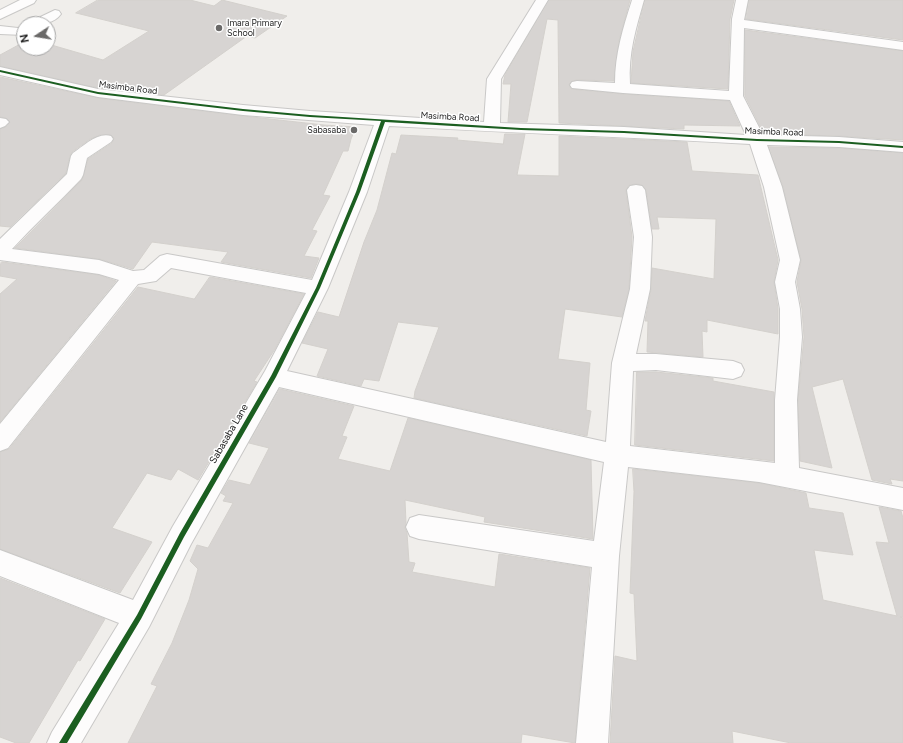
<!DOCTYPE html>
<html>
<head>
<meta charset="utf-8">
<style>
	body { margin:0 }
	#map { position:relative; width:903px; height:743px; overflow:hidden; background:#f0eeeb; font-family:Figtree,sans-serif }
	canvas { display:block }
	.north { position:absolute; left:16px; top:16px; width:40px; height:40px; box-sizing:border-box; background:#fff; border:1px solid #a7a7a7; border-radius:50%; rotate:258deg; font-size:11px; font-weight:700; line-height:16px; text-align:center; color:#222 }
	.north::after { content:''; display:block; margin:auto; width:14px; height:18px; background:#6a6968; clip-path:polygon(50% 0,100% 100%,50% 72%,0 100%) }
</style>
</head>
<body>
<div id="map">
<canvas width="903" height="743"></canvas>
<div class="north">N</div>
</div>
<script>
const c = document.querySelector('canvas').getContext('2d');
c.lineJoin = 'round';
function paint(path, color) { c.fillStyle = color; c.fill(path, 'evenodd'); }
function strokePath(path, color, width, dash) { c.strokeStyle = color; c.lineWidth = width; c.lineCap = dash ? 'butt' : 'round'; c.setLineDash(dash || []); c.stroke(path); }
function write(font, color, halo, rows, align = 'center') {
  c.font = font + ' Figtree,sans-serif'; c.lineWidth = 3; c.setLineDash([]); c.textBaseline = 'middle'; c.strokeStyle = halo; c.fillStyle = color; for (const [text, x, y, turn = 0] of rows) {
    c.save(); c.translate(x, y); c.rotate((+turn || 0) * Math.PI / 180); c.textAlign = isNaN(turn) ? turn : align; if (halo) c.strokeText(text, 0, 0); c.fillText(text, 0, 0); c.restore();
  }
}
const building = new Path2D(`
	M 98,0 L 190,0 L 214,6 L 222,0 L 287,16 L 255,38 L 247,36 L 164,95 L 98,88 L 0,66 L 0,55 L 24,42 L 24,48 L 48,48 L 48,44 L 103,60 L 149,31 L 76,13 Z
	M 549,0 L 630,0 L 619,41 L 614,81 L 577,80 L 572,81 L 569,84 L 571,89 L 623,94 L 729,101 L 740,126 L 684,125 L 684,129 L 559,123 L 558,20 L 547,19 L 527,122 L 508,122 L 511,84 L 503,84 L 505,75 Z
	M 645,0 L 734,0 L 730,19 L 728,89 L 631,83 L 633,52 Z
	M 749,0 L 903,0 L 903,40 L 746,19 Z
	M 745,30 L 903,51 L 903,140 L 839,136 L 764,134 L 745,96 Z
	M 0,77 L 98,98 L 243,116 L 324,125 L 356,127 L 351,139 L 348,151 L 343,151 L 323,195 L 330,196 L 312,230 L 317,231 L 304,256 L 319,258 L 311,278 L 221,262 L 228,252 L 152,242 L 133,269 L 99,259 L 15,248 L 82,180 L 88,159 L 112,143 L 114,138 L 111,135 L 100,135 L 90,139 L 72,152 L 70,156 L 66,173 L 10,227 L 0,226 L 0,129 L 6,127 L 10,122 L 6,118 L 0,117 Z
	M 505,134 L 525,134 L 517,175 L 559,176 L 559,136 L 687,142 L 692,171 L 758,175 L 778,260 L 774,282 L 778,309 L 778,334 L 707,320 L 707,332 L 702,331 L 703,357 L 647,352 L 648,321 L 645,321 L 651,289 L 652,268 L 714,279 L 716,219 L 657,217 L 659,229 L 652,229 L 646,190 L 642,185 L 636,184 L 629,185 L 626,190 L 632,237 L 629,289 L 622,317 L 565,309 L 558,359 L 590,363 L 586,410 L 591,411 L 587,436 L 414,398 L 415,391 L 439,327 L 398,322 L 379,381 L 364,379 L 361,386 L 317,376 L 328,349 L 302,343 L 318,312 L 339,317 L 364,242 L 377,210 L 392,153 L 396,154 L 401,135 L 458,138 L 457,140 L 503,144 Z
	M 769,147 L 839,148 L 903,153 L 903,481 L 890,479 L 892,484 L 872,480 L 843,379 L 812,387 L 832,468 L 800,461 L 798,400 L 804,337 L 802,309 L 797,282 L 801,260 L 783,187 Z
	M 2,262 L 99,275 L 116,281 L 0,422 L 0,294 L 17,279 L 0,276 L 0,264 Z
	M 210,277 L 304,294 L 275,349 L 254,381 L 257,382 L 198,480 L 178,469 L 171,480 L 147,473 L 112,528 L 152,542 L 120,593 L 0,549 L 0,452 L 9,449 L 138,287 L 194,299 Z
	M 637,372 L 656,372 L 713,378 L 713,381 L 774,392 L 774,461 L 635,445 Z
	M 280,389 L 354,406 L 342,436 L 347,437 L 338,459 L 390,471 L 408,418 L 591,460 L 593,539 L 484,522 L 485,517 L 405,500 L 406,523 L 405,528 L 407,533 L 409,562 L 415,563 L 412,572 L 495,587 L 499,554 L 590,568 L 575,743 L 522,734 L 521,743 L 128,743 L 157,686 L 151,684 L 172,643 L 189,600 L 198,569 L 190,561 L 197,545 L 208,548 L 233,503 L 223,501 L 226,496 L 221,493 L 229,480 L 250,485 L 269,448 L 249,443 Z
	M 633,469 L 759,483 L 806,493 L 809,508 L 843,513 L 853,555 L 814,550 L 823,600 L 897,616 L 876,542 L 889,543 L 879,507 L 901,511 L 903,518 L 903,617 L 900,617 L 903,618 L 903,743 L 791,743 L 732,731 L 733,743 L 610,743 L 615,656 L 637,661 L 634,594 L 630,593 L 634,492 Z
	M 0,578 L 105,619 L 80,661 L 78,660 L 29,743 L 16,743 L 0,737 Z`);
const minor = new Path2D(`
	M 20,0 L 36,0 L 34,3 L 0,19 L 0,10 Z
	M 536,0 L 548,0 L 501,79 L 500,123 L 624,127 L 746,135 L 730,100 L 623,93 L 572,88 L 570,85 L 572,82 L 577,81 L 615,83 C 615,54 623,28 632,0 L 644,0 C 636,28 628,54 630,84 L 729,91 L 732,19 L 736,0 L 748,0 L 744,20 L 903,42 L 903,50 L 744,28 L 743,96 L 763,135 L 839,137 L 903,142 L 903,152 L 839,147 L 767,145 L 782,187 L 800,260 L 795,282 L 800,309 L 802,337 L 797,400 L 799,468 L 903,488 L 903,510 L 759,482 L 628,467 L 619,556 L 608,743 L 576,743 L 592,567 L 419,539 L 410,536 L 406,527 L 410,518 L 419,515 L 594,541 L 604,462 L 279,387 L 191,544 L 149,627 L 81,743 L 47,743 L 52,732 L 119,623 L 0,576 L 0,550 L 133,600 L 173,526 L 265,371 L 306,293 L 171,268 L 156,281 L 138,284 L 8,448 L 0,451 L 0,424 L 119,280 L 99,274 L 0,260 L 0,239 L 67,174 L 71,156 L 73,153 C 84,146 97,132 111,136 L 113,139 L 111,142 L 87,158 L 83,175 L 81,179 C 58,203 34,225 12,249 L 99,260 L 133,271 L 144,270 L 160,256 L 167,254 L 312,280 L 349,192 L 374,125 L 243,115 L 98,97 L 0,75 L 0,67 L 98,89 L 243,105 L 310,111 L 484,122 L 487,79 ZM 389,126 C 510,133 630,137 750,144 L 764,187 L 780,260 L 775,282 L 780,309 L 780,337 L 775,400 L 775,463 L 630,446 L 633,371 L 656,370 L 733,379 L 741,376 L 744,370 L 741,364 L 733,361 L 656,354 L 636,354 L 650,289 L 652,237 L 645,190 L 642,186 L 636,185 L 630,186 L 627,190 L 634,237 L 630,289 L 612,363 L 606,442 L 287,371 L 328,288 L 367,192 Z
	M 55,10 L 59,11 L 61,14 C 54,24 42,24 31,24 L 32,21 Z
	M 0,26 L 18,28 L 24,26 L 24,35 L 0,34 Z
	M 0,118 L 6,119 L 9,122 L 5,126 L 0,128 Z`);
const cycleway = new Path2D(`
	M 0,70 L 98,92 L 243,109 L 310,115 L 521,128 L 624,131 L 757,139 L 839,141 L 903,146 L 903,148 L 839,143 L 757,141 L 624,133 L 521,130 L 385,122 L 360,192 L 320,288 L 276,377 L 184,537 L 141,619 L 67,743 L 59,743 L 137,615 L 180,533 L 271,376 L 316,288 L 356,192 L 381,121 L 310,117 L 243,111 L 98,94 L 0,72 Z`);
const markers = [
	[219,28,4,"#6a6968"],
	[354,130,4,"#6a6968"]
];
const farPoinames = [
	["Imara Primary",227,23],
	["School",227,33],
	["Sabasaba",346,130,"right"]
];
const farStreetnames = [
	["Masimba Road",128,88,7],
	["Masimba Road",450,117,3],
	["Masimba Road",774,132,2]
];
const streetNames = [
	["Sabasaba Lane",229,434,-60]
];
paint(building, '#d7d4d2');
strokePath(building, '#d3d0cc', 1);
strokePath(minor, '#c9c8c7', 2);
paint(minor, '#fdfcfc');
paint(cycleway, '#1b5e20');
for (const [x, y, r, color] of markers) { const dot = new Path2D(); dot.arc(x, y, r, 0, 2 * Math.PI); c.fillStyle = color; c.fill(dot); strokePath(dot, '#fff', 1.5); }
write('9px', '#222', '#fff', farPoinames, 'left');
write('9px', '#222', '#fff', farStreetnames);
write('10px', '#222', '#fff', streetNames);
</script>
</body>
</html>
